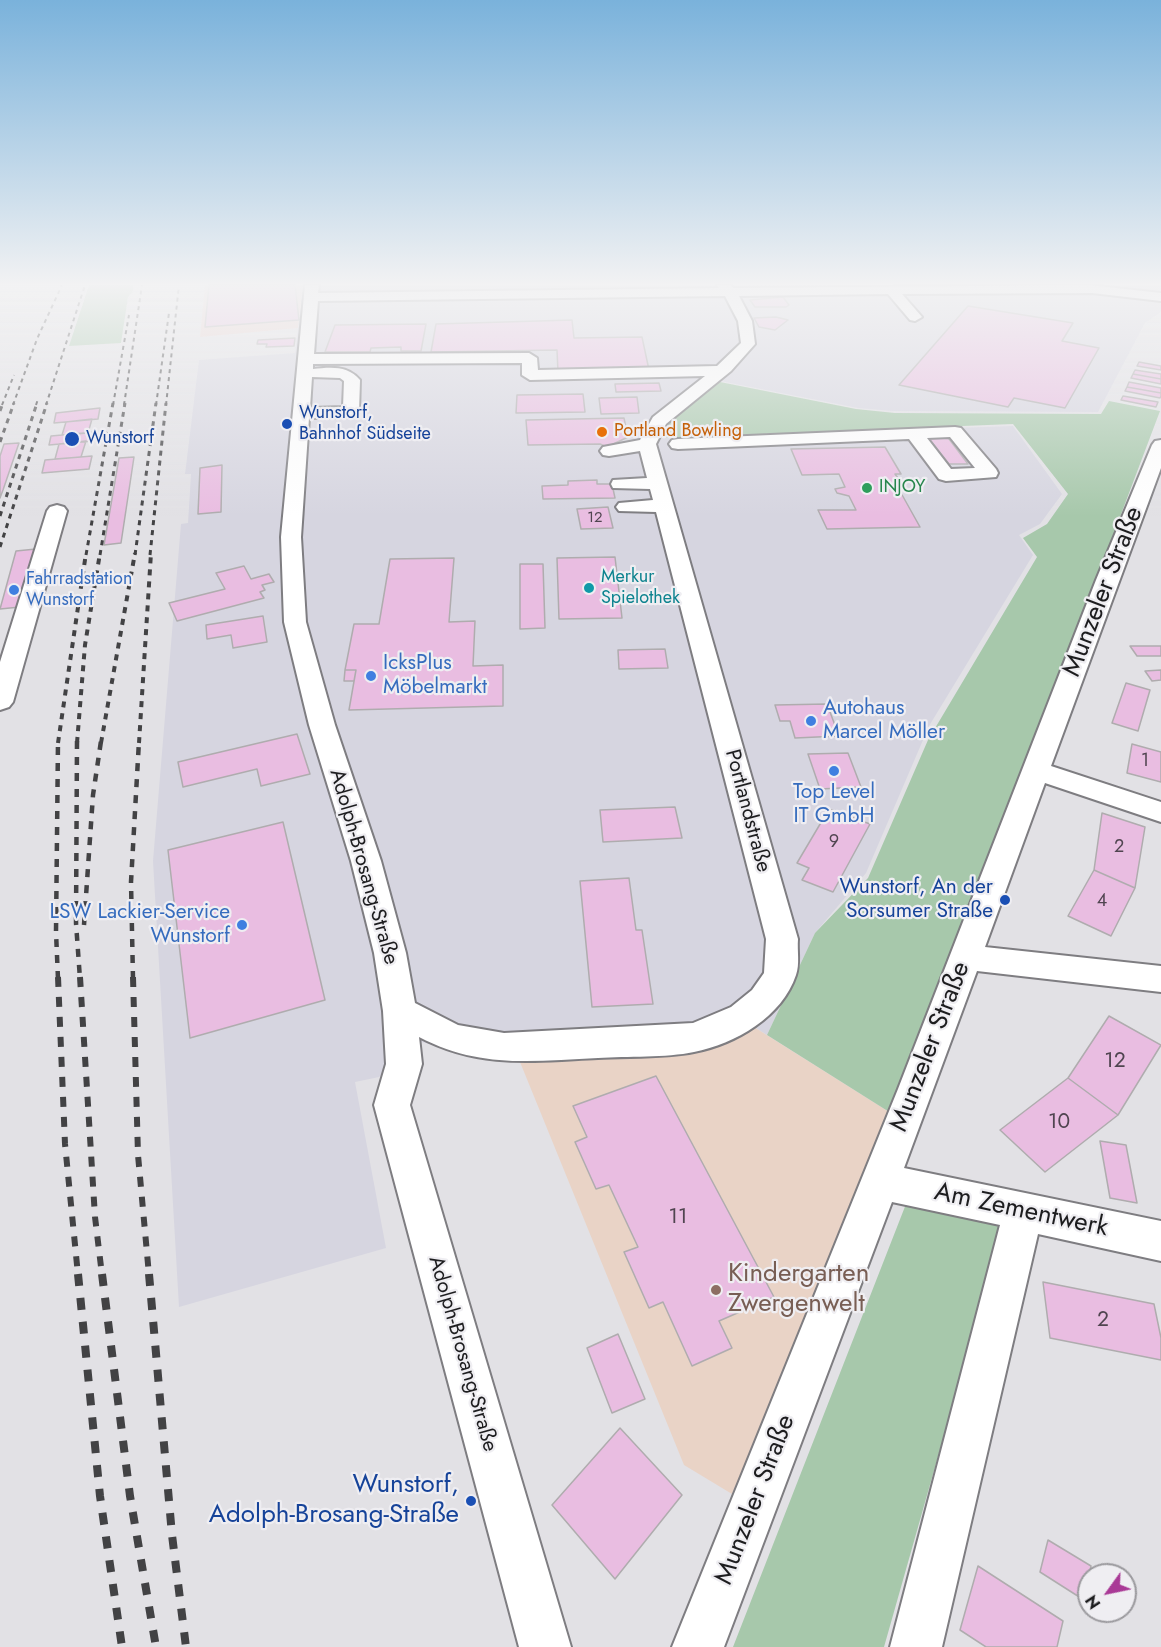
<!DOCTYPE html>
<html>
<head>
<meta charset="utf-8">
<style>
	body { margin:0 }
	#map { position:relative; width:1161px; height:1647px; overflow:hidden; background:#e2e1e5; font-family:Jost,sans-serif }
	canvas { display:block }
	.north { position:absolute; left:1077px; top:1563px; width:60px; height:60px; box-sizing:border-box; background:#efeef2; border:2px solid #9b9a9e; border-radius:50%; rotate:237deg; font-size:16px; font-weight:700; line-height:24px; text-align:center; color:#1d1d1f }
	.north::after { content:''; display:block; margin:auto; width:21px; height:27px; background:#a93996; clip-path:polygon(50% 0,100% 100%,50% 72%,0 100%) }
</style>
</head>
<body>
<div id="map">
<canvas width="1161" height="1647"></canvas>
<div class="north">N</div>
</div>
<script>
const c = document.querySelector('canvas').getContext('2d');
c.lineJoin = 'round';
function paint(path, color) { c.fillStyle = color; c.fill(path, 'evenodd'); }
function strokePath(path, color, width, dash) { c.strokeStyle = color; c.lineWidth = width; c.lineCap = dash ? 'butt' : 'round'; c.setLineDash(dash || []); c.stroke(path); }
function write(font, color, halo, rows, align = 'center') {
  c.font = font + ' Jost,sans-serif'; c.lineWidth = 4.5; c.setLineDash([]); c.textBaseline = 'middle'; c.strokeStyle = halo; c.fillStyle = color; for (const [text, x, y, turn = 0] of rows) {
    c.save(); c.translate(x, y); c.rotate((+turn || 0) * Math.PI / 180); c.textAlign = isNaN(turn) ? turn : align; if (halo) c.strokeText(text, 0, 0); c.fillText(text, 0, 0); c.restore();
  }
}
const built = new Path2D(`
	M 303,285 L 1161,285 L 1161,312 L 1145,323 L 1098,412 L 892,411 L 858,408 L 720,381 L 668,422 L 663,438 L 1013,426 L 1062,494 L 1040,524 L 1019,535 L 1033,555 L 929,726 L 866,873 L 815,933 L 767,1035 L 746,1022 L 707,1048 L 520,1062 L 416,1041 L 379,1077 L 355,1082 L 386,1248 L 179,1307 L 153,861 L 181,524 L 188,523 L 191,474 L 185,474 L 199,360 L 295,353 Z`);
const industrial = new Path2D(`
	M 205,285 L 303,285 L 298,328 L 200,337 Z`);
const education = new Path2D(`
	M 746,1022 L 894,1115 L 732,1494 L 684,1465 L 520,1062 L 707,1048 Z`);
const green = new Path2D(`
	M 89,285 L 133,285 L 133,291 L 128,297 L 121,343 L 69,346 Z
	M 720,382 L 856,409 L 895,413 L 1101,414 L 1109,401 L 1160,411 L 894,1115 L 767,1035 L 815,933 L 868,878 L 928,740 L 1037,557 L 1023,538 L 1047,524 L 1068,494 L 1013,424 L 662,438 L 669,423 Z
	M 906,1204 L 1003,1227 L 884,1647 L 733,1647 Z`);
const building = new Path2D(`
	M 209,285 L 295,285 L 299,320 L 205,327 Z
	M 783,297 L 789,305 L 786,307 L 755,307 L 750,300 Z
	M 968,306 L 1073,323 L 1062,341 L 1099,348 L 1065,408 L 1014,398 L 1008,407 L 899,385 Z
	M 776,317 L 788,320 L 775,330 L 759,327 L 754,318 Z
	M 572,320 L 574,338 L 642,337 L 649,370 L 558,372 L 557,350 L 431,352 L 436,324 Z
	M 426,324 L 421,351 L 401,351 L 401,347 L 371,348 L 370,352 L 325,352 L 335,325 Z
	M 295,338 L 294,346 L 266,347 L 267,344 L 257,344 L 258,340 Z
	M 1139,362 L 1161,366 L 1161,370 L 1137,366 Z
	M 1135,370 L 1161,374 L 1161,379 L 1133,374 Z
	M 1133,374 L 1161,379 L 1161,384 L 1131,378 Z
	M 1129,382 L 1161,388 L 1161,393 L 1127,387 Z
	M 659,383 L 661,391 L 616,392 L 615,384 Z
	M 1127,387 L 1161,393 L 1161,396 L 1160,398 L 1125,391 Z
	M 583,394 L 585,412 L 516,413 L 517,395 Z
	M 1123,396 L 1158,402 L 1156,407 L 1121,400 Z
	M 637,397 L 639,413 L 601,414 L 599,398 Z
	M 100,408 L 98,419 L 54,423 L 56,413 Z
	M 624,418 L 628,437 L 607,447 L 600,444 L 528,445 L 526,420 Z
	M 92,419 L 88,433 L 62,435 L 66,422 Z
	M 95,432 L 93,441 L 49,445 L 51,436 Z
	M 946,435 L 968,464 L 949,464 L 927,436 Z
	M 86,441 L 81,457 L 55,459 L 59,444 Z
	M 19,443 L 3,490 L 0,498 L 0,456 L 4,444 Z
	M 885,447 L 901,474 L 895,474 L 902,484 L 896,484 L 920,527 L 827,529 L 818,510 L 856,510 L 849,496 L 837,493 L 835,489 L 845,487 L 839,474 L 802,475 L 791,449 Z
	M 92,456 L 89,469 L 42,473 L 45,460 Z
	M 134,457 L 121,543 L 104,545 L 119,458 Z
	M 222,465 L 221,512 L 198,514 L 200,468 Z
	M 597,480 L 597,484 L 612,484 L 615,498 L 543,499 L 542,486 L 568,485 L 568,481 Z
	M 608,507 L 613,528 L 581,529 L 577,509 Z
	M 36,549 L 20,607 L 0,609 L 16,551 Z
	M 615,557 L 622,618 L 559,619 L 557,558 Z
	M 454,558 L 449,622 L 475,621 L 473,666 L 503,665 L 503,706 L 349,710 L 356,670 L 345,670 L 354,624 L 379,624 L 390,559 Z
	M 520,564 L 543,564 L 545,628 L 520,629 Z
	M 244,566 L 251,579 L 269,574 L 274,582 L 262,585 L 265,590 L 260,592 L 264,598 L 177,621 L 169,603 L 225,589 L 216,573 Z
	M 263,616 L 267,642 L 233,648 L 231,635 L 207,639 L 206,625 Z
	M 1130,646 L 1161,646 L 1161,656 L 1137,656 Z
	M 665,649 L 668,668 L 619,669 L 618,650 Z
	M 345,670 L 356,670 L 354,681 L 344,681 Z
	M 1161,670 L 1161,680 L 1152,681 L 1145,671 Z
	M 1126,683 L 1150,690 L 1138,731 L 1112,723 Z
	M 827,704 L 839,736 L 795,738 L 790,721 L 780,721 L 775,705 Z
	M 297,734 L 310,774 L 261,786 L 257,769 L 183,787 L 178,762 Z
	M 1132,744 L 1161,752 L 1161,782 L 1127,773 Z
	M 848,753 L 861,787 L 820,789 L 808,754 Z
	M 675,807 L 682,838 L 603,842 L 600,810 Z
	M 829,809 L 870,824 L 833,892 L 802,880 L 809,868 L 797,863 Z
	M 1102,813 L 1145,827 L 1135,888 L 1094,870 Z
	M 283,822 L 325,1000 L 190,1038 L 168,850 Z
	M 1094,870 L 1135,888 L 1111,936 L 1068,916 Z
	M 629,878 L 636,930 L 642,930 L 653,1004 L 592,1007 L 580,881 Z
	M 1109,1016 L 1161,1045 L 1118,1115 L 1068,1078 Z
	M 656,1076 L 774,1297 L 719,1321 L 732,1348 L 692,1366 L 663,1302 L 649,1308 L 624,1252 L 638,1247 L 609,1185 L 596,1189 L 575,1142 L 587,1137 L 573,1106 Z
	M 1068,1078 L 1118,1115 L 1045,1172 L 1000,1130 Z
	M 1100,1141 L 1126,1145 L 1137,1203 L 1110,1198 Z
	M 1043,1282 L 1154,1304 L 1161,1338 L 1161,1360 L 1050,1338 Z
	M 618,1334 L 645,1399 L 612,1413 L 587,1348 Z
	M 620,1428 L 682,1495 L 615,1579 L 552,1505 Z
	M 1048,1540 L 1091,1566 L 1084,1600 L 1040,1572 Z
	M 978,1566 L 1063,1621 L 1057,1647 L 986,1647 L 960,1630 Z`);
const minor = new Path2D(`
	M 305,285 L 319,285 L 318,293 L 719,288 L 717,285 L 731,285 L 733,288 L 1089,285 L 1161,293 L 1161,301 L 1092,293 L 902,294 L 922,317 L 915,321 L 910,320 L 888,294 L 739,296 L 752,321 L 755,344 L 731,371 L 666,424 L 656,444 L 798,939 C 797,951 800,964 796,975 C 782,1017 735,1044 694,1052 C 666,1058 627,1056 598,1058 C 533,1061 480,1069 419,1037 L 422,1064 L 410,1105 L 571,1647 L 519,1647 L 374,1105 L 386,1064 L 383,1011 L 374,953 L 351,861 L 309,725 L 284,622 L 281,537 ZM 725,296 L 738,321 L 741,343 L 717,366 L 538,370 L 537,358 L 529,353 L 314,354 L 318,301 ZM 522,363 L 522,375 L 530,380 L 705,376 L 653,417 L 640,440 L 603,447 L 600,451 L 603,455 L 609,456 L 640,451 L 647,478 L 613,480 L 611,484 L 613,488 L 650,489 L 653,500 L 619,503 L 616,507 L 619,511 L 656,512 L 766,939 L 764,973 L 752,990 L 731,1007 L 693,1023 L 504,1033 L 458,1025 L 415,1003 L 406,953 L 381,861 L 335,725 L 306,622 L 301,537 L 309,418 L 351,417 L 359,412 L 360,380 C 348,365 330,367 313,369 L 313,364 ZM 312,377 L 340,378 L 344,381 L 343,407 L 310,408 Z
	M 955,427 L 961,428 L 996,469 L 998,473 L 996,477 L 946,481 L 939,479 L 909,439 L 678,449 L 672,448 L 669,444 L 672,440 L 678,439 ZM 950,437 L 975,468 L 951,469 L 927,438 Z
	M 1161,440 L 1161,468 L 1051,766 L 1161,802 L 1161,822 L 1045,783 L 985,947 L 1161,966 L 1161,992 L 977,971 L 904,1168 L 1161,1221 L 1161,1261 L 1038,1234 L 942,1647 L 890,1647 L 1000,1225 L 892,1202 L 724,1647 L 672,1647 L 898,1089 L 1096,580 L 1152,445 L 1155,441 Z
	M 57,505 L 64,507 L 67,511 L 13,702 L 9,707 L 0,710 L 0,662 L 47,511 L 50,507 Z`);
const railFar5 = new Path2D(`
	M 2,405 L 14,375
	M 13,405 L 37,339 L 62,285
	M 36,405 L 38,399
	M 46,405 L 85,285
	M 113,405 L 129,315
	M 124,405 L 142,285
	M 156,405 L 169,313
	M 166,405 L 179,285`);
const railFar4 = new Path2D(`
	M 0,411 L 3,403
	M 0,442 L 14,403
	M 0,516 L 37,403
	M 0,547 L 47,403
	M 86,555 L 113,403
	M 100,555 L 125,403
	M 135,555 L 156,403
	M 150,555 L 166,403`);
const railFar3 = new Path2D(`
	M 58,743 L 86,553
	M 77,743 L 85,645 L 100,553
	M 101,743 L 135,553
	M 139,743 L 151,553`);
const railFar2 = new Path2D(`
	M 77,741 L 76,923 L 80,979
	M 84,925 L 93,795 L 101,741
	M 58,979 L 56,932 L 58,741
	M 133,979 L 131,882 L 139,741`);
const railFar1 = new Path2D(`
	M 58,977 L 65,1144 L 78,1275
	M 80,977 L 95,1217 L 102,1275
	M 133,977 L 138,1155 L 149,1275`);
const rail = new Path2D(`
	M 78,1274 L 100,1496 L 122,1647
	M 102,1274 L 130,1496 L 156,1647
	M 149,1274 L 172,1535 L 186,1647`);
const markers = [
	[287,424,6,"#1a4fb4"],
	[602,432,6,"#e8710a"],
	[72,439,8,"#1a4fb4"],
	[867,488,6,"#2e9e5b"],
	[589,588,6,"#0f9aa8"],
	[14,590,6,"#3f7fe0"],
	[371,676,6,"#3f7fe0"],
	[811,721,6,"#3f7fe0"],
	[834,771,6,"#3f7fe0"],
	[1005,900,6,"#1a4fb4"],
	[242,925,6,"#3f7fe0"],
	[716,1290,6,"#8d6e63"],
	[471,1501,6,"#1a4fb4"]
];
const farNumbernames = [
	["12",595,518]
];
const farTransitnames = [
	["Wunstorf,",299,414],
	["Bahnhof Südseite",299,435],
	["Wunstorf",86,439]
];
const farFoodnames = [
	["Portland Bowling",614,432]
];
const farLeisurenames = [
	["INJOY",879,488]
];
const farCulturenames = [
	["Merkur",601,578],
	["Spielothek",601,599]
];
const farShopnames = [
	["Fahrradstation",26,580],
	["Wunstorf",26,601]
];
const numberNames = [
	["1",1145,762],
	["9",834,843],
	["2",1119,848],
	["4",1102,902]
];
const shopNames = [
	["IcksPlus",383,664],
	["Möbelmarkt",383,688],
	["Autohaus",823,709],
	["Marcel Möller",823,733],
	["Top Level",834,793,"center"],
	["IT GmbH",834,817,"center"],
	["LSW Lackier-Service",230,913,"right"],
	["Wunstorf",230,937,"right"]
];
const streetNames = [
	["Portlandstraße",747,811,75],
	["Adolph-Brosang-Straße",363,867,74],
	["Adolph-Brosang-Straße",462,1354,74]
];
const transitNames = [
	["Wunstorf, An der",993,888],
	["Sorsumer Straße",993,912]
];
const nearNumbernames = [
	["12",1115,1062],
	["10",1059,1123],
	["11",678,1218],
	["2",1103,1321]
];
const nearStreetnames = [
	["Munzeler Straße",1104,592,-69],
	["Munzeler Straße",931,1047,-69],
	["Am Zementwerk",1021,1211,12],
	["Munzeler Straße",756,1500,-69]
];
const nearEducationnames = [
	["Kindergarten",728,1275],
	["Zwergenwelt",728,1305]
];
const nearTransitnames = [
	["Wunstorf,",459,1486],
	["Adolph-Brosang-Straße",459,1516]
];
paint(built, '#d6d5e0');
paint(industrial, '#ebd1cd');
paint(education, '#e9d3c6');
paint(green, '#a7c8ab');
paint(building, '#e9bde1');
strokePath(building, '#afacae', 1.5);
strokePath(minor, '#7e7d81', 4);
paint(minor, '#fff');
strokePath(railFar5, '#424244', 2, [4, 4]);
strokePath(railFar4, '#424244', 3, [5, 5]);
strokePath(railFar3, '#424244', 4, [6, 6]);
strokePath(railFar2, '#424244', 4.5, [8, 8]);
strokePath(railFar1, '#424244', 6, [10, 10]);
strokePath(rail, '#424244', 8, [12, 12]);
const sky = c.createLinearGradient(0, 0, 0, 516);
sky.addColorStop(0, '#7ab2db');
sky.addColorStop(0.55, '#f2f2f3');
sky.addColorStop(1, '#f2f2f300');
c.fillStyle = sky;
c.fillRect(0, 0, 1161, 516);
for (const [x, y, r, color] of markers) { const dot = new Path2D(); dot.arc(x, y, r, 0, 2 * Math.PI); c.fillStyle = color; c.fill(dot); strokePath(dot, '#efeef2', 2); }
write('15px', '#504550', null, farNumbernames);
write('18px', '#164399', '#efeef2', farTransitnames, 'left');
write('18px', '#c56008', '#efeef2', farFoodnames, 'left');
write('18px', '#27864d', '#efeef2', farLeisurenames, 'left');
write('18px', '#0d838f', '#efeef2', farCulturenames, 'left');
write('18px', '#366cbe', '#efeef2', farShopnames, 'left');
write('18px', '#504550', null, numberNames);
write('21px', '#366cbe', '#efeef2', shopNames, 'left');
write('21px', '#1d1d1f', '#efeef2', streetNames);
write('21px', '#164399', '#efeef2', transitNames, 'right');
write('21px', '#504550', null, nearNumbernames);
write('26px', '#1d1d1f', '#efeef2', nearStreetnames);
write('26px', '#785e54', '#efeef2', nearEducationnames, 'left');
write('26px', '#164399', '#efeef2', nearTransitnames, 'right');
</script>
</body>
</html>
